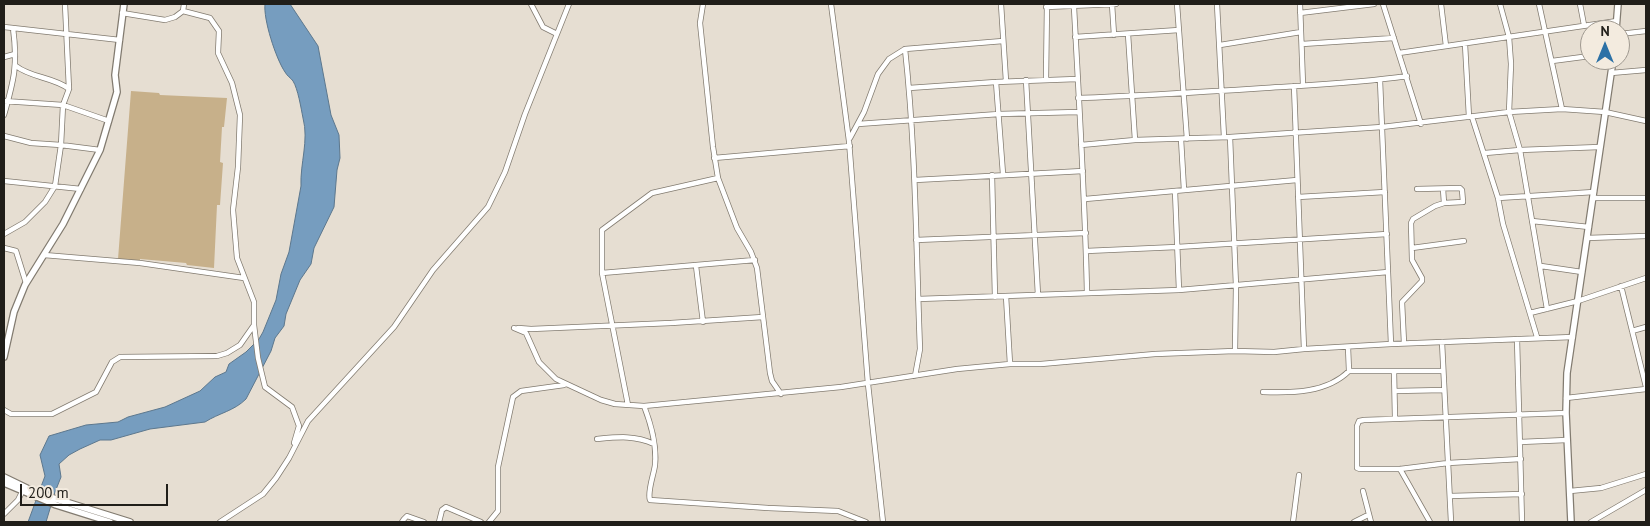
<!DOCTYPE html>
<html>
<head>
<meta charset="utf-8">
<style>
	body { margin:0 }
	#map { position:relative; width:1650px; height:526px; overflow:hidden; background:#e6ded2; font-family:"PT Sans",sans-serif }
	canvas { display:block }
	.frame { position:absolute; inset:0; border:5px solid #201e19; pointer-events:none }
	.north { position:absolute; left:1580px; top:20px; width:50px; height:50px; box-sizing:border-box; background:#f3ebdf; border:1px solid #9f9990; border-radius:50%; rotate:0deg; font-size:14px; font-weight:700; line-height:20px; text-align:center; color:#201e19 }
	.north::after { content:''; display:block; margin:auto; width:18px; height:22px; background:#2c71a6; clip-path:polygon(50% 0,100% 100%,50% 72%,0 100%) }
	.scale { position:absolute; left:20px; top:484px; width:148px; height:22px; box-sizing:border-box; border:2px solid #201e19; border-top:0; padding-left:6px; font-size:15px; line-height:18px; white-space:nowrap; color:#201e19; -webkit-text-stroke:4px #f3ebdf; paint-order:stroke }
</style>
</head>
<body>
<div id="map">
<canvas width="1650" height="526"></canvas>
<div class="frame"></div>
<div class="north">N</div>
<div class="scale">200 m</div>
</div>
<script>
const c = document.querySelector('canvas').getContext('2d');
c.lineJoin = 'round';
function paint(path, color) { c.fillStyle = color; c.fill(path, 'evenodd'); }
function strokePath(path, color, width, dash) { c.strokeStyle = color; c.lineWidth = width; c.lineCap = dash ? 'butt' : 'round'; c.setLineDash(dash || []); c.stroke(path); }
const green = new Path2D(`
	M 131,91 L 159,93 L 160,95 L 227,98 L 224,127 L 222,127 L 220,162 L 223,163 L 220,205 L 217,205 L 214,268 L 187,265 L 186,263 L 140,259 L 140,261 L 118,259 Z`);
const water = new Path2D(`
	M 265,4 L 290,4 L 318,46 L 331,115 L 339,135 L 340,158 L 337,170 L 334,207 L 314,248 L 311,264 L 300,280 L 286,314 L 284,326 L 275,338 L 271,351 L 246,399 C 234,411 219,413 205,422 L 150,429 L 111,440 L 100,440 L 80,449 L 69,455 L 59,464 L 61,477 L 55,492 L 46,522 L 28,522 L 45,476 L 40,455 L 49,436 L 86,425 L 118,422 L 128,417 L 165,407 L 200,391 L 215,377 L 226,372 L 229,364 L 246,352 L 259,339 L 263,332 L 276,300 L 281,274 L 289,252 L 301,186 C 300,163 309,141 303,118 C 301,108 298,89 293,81 C 291,78 287,76 285,72 C 276,59 263,19 265,4 Z`);
const minor = new Path2D(`
	M 531,4 L 543,27 L 557,34
	M 703,4 L 700,23 L 713,147 L 718,178 L 737,228 L 751,252 L 757,268 L 770,373 L 772,381 L 781,394
	M 831,4 L 849,141 L 868,384 L 883,522
	M 1001,4 L 1006,81
	M 1112,4 L 1114,35
	M 1177,4 L 1187,139
	M 1217,4 L 1224,137
	M 1300,4 L 1303,85
	M 1383,4 L 1421,124
	M 1441,4 L 1446,46
	M 1500,4 L 1509,37 L 1511,64 L 1509,112 L 1520,150 L 1547,309
	M 1539,4 L 1562,109
	M 1580,4 L 1584,25
	M 1046,7 L 1116,4
	M 1074,7 C 1079,102 1085,197 1087,293
	M 122,13 L 165,20 L 175,17 L 183,11 L 184,4
	M 1300,13 L 1374,4
	M 4,27 L 120,40
	M 1128,34 L 1135,140
	M 1620,34 L 1646,31
	M 1075,37 L 1179,30
	M 1302,44 L 1394,38
	M 1465,44 L 1469,117
	M 1220,45 L 1301,32
	M 905,49 C 916,149 916,249 920,349 L 915,376
	M 1399,53 L 1617,21
	M 4,57 L 15,54 L 15,56
	M 1552,61 L 1590,56
	M 16,66 C 31,78 54,77 69,89
	M 1611,73 L 1646,70
	M 1046,79 L 1047,4
	M 1026,80 L 1038,295
	M 1380,80 L 1391,344
	M 996,82 L 1003,174
	M 1294,86 L 1304,349 L 1391,344 L 1573,337
	M 909,88 L 996,82 L 1077,79
	M 1078,98 C 1140,96 1203,92 1265,88 C 1312,85 1360,83 1407,76
	M 4,101 L 63,105 L 109,121
	M 4,115 C 14,80 18,65 13,28
	M 1472,117 L 1498,198 L 1503,224 L 1537,337
	M 858,124 L 999,114 L 1078,112
	M 4,136 L 31,143 L 61,145 L 100,150
	M 1230,137 L 1236,286 L 1235,351
	M 850,138 L 864,112 L 878,74 L 889,59 L 905,49 L 1003,41
	M 1181,139 L 1184,190
	M 1081,145 L 1135,140 L 1230,137 L 1382,127 L 1509,112 L 1562,109 L 1605,112 L 1646,121
	M 1485,153 L 1520,150 L 1600,147
	M 714,158 L 850,146
	M 992,175 L 995,297
	M 915,180 L 1083,171
	M 4,181 L 81,189
	M 1443,189 L 1444,203
	M 1175,191 L 1179,290
	M 1298,197 L 1385,192
	M 1498,198 L 1594,192
	M 1593,198 L 1646,198
	M 1085,199 L 1297,180
	M 1532,221 L 1589,227
	M 4,234 L 25,222 L 45,202 L 55,186 L 61,145 L 63,105 L 69,89 L 65,4
	M 1587,238 L 1646,236
	M 916,240 L 1086,233
	M 4,248 L 16,251 L 26,283
	M 1412,248 L 1464,241
	M 1086,251 L 1177,247 L 1387,234
	M 44,255 L 140,263 L 244,278
	M 696,266 L 703,322
	M 1541,266 L 1582,272
	M 602,273 L 755,260
	M 1621,286 L 1646,387
	M 1006,296 L 1010,364
	M 918,299 L 1179,290 L 1388,272
	M 1530,313 L 1578,301 L 1646,278
	M 254,325 L 258,358 L 265,387 L 292,407 L 299,426 L 294,443
	M 514,328 L 526,333 L 539,362 L 556,379 L 601,400 L 615,404 L 644,406 L 841,387 L 957,369 L 1010,364 L 1041,364 L 1155,354 L 1235,351 L 1274,352 L 1304,349
	M 518,328 L 531,329 L 671,323 L 763,317
	M 1632,331 L 1646,327
	M 1517,339 L 1522,522
	M 1442,342 L 1451,522
	M 1404,343 L 1402,302 L 1422,281 L 1422,278 L 1412,260 L 1411,223 L 1413,219 L 1435,206 L 1444,203 L 1463,202 L 1462,190 L 1460,188 L 1417,189
	M 1348,347 L 1349,371 L 1442,371
	M 1394,371 L 1395,418
	M 1395,391 L 1444,390
	M 1263,392 C 1292,393 1327,393 1349,371
	M 1566,398 L 1646,389
	M 628,405 L 602,273 L 602,230 L 652,193 L 718,178
	M 644,406 C 651,424 657,445 655,465 C 654,474 647,492 650,500 L 768,508 L 838,511 L 866,522
	M 4,410 L 11,414 L 52,414 L 96,392 L 112,362 L 120,357 L 217,356 L 227,353 L 240,345 L 254,325 L 254,302 L 237,258 L 233,210 L 238,167 L 240,115 L 232,83 L 218,53 L 219,31 L 210,18 L 183,11
	M 597,439 C 618,437 635,435 654,444
	M 1520,442 L 1567,440
	M 1521,459 L 1448,463 L 1400,469 L 1360,469 L 1357,468 L 1357,426 L 1359,421 L 1364,420 L 1566,413
	M 1400,469 L 1430,522
	M 1363,491 L 1371,522
	M 1570,491 L 1601,488 L 1646,474
	M 1450,496 L 1522,494
	M 4,514 L 18,500 L 22,492
	M 220,522 L 263,494 L 276,478 L 289,458 L 308,421 L 394,327 L 433,270 L 488,207 L 505,172 L 525,114 L 569,4
	M 402,522 L 404,519 L 407,516 L 424,522
	M 439,522 L 442,510 L 446,507 L 481,522
	M 489,522 L 498,511 L 498,467 L 513,397 L 521,391 L 564,385
	M 1293,522 L 1299,475
	M 1354,522 L 1368,515
	M 1591,522 L 1646,490`);
const tertiary = new Path2D(`
	M 1616,30 L 1618,4
	M 4,357 L 14,312 L 25,285 L 63,224 L 100,150 L 117,92 L 115,75 L 124,4
	M 4,477 L 37,493 L 130,522
	M 4,483 L 56,505 L 110,522
	M 1571,522 L 1566,413 L 1567,373 L 1613,60`);
paint(green, '#c7b08a');
paint(water, '#769dbf');
strokePath(water, '#5c778d', 1);
strokePath(minor, '#827b70', 6);
strokePath(tertiary, '#827b70', 8);
strokePath(minor, '#fff', 4.5);
strokePath(tertiary, '#fff', 5.5);
</script>
</body>
</html>
